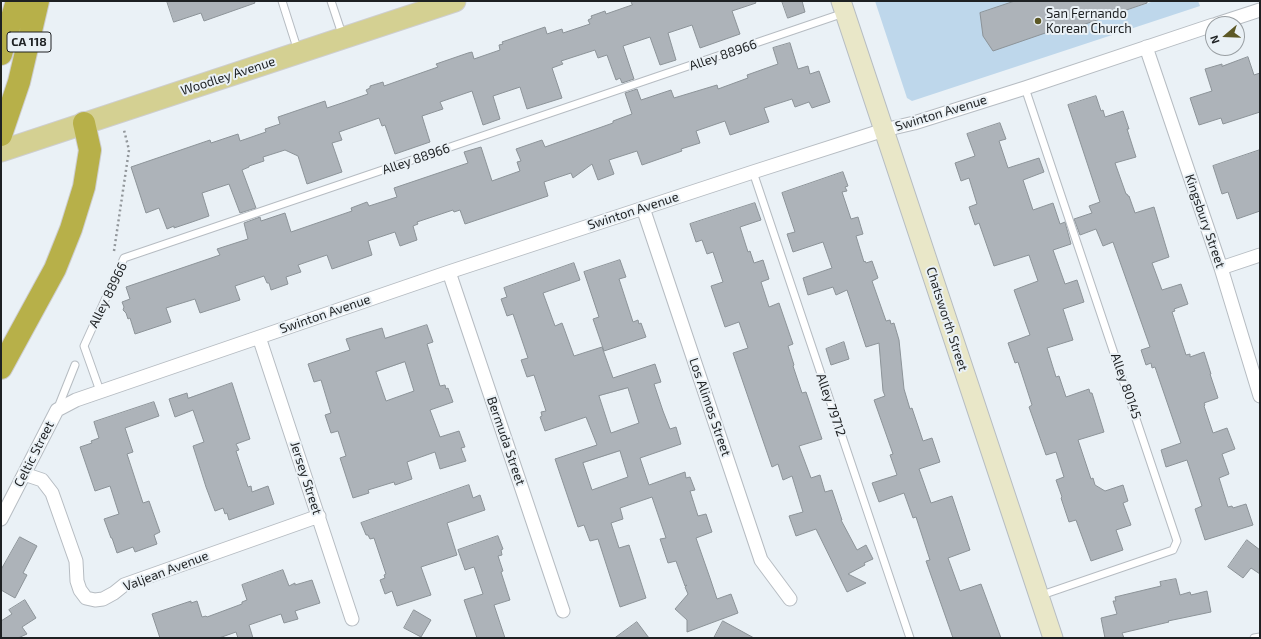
<!DOCTYPE html>
<html>
<head>
<meta charset="utf-8">
<style>
	body { margin:0 }
	#map { position:relative; width:1261px; height:639px; overflow:hidden; background:#eaf1f6; font-family:"Exo 2",sans-serif }
	canvas { display:block }
	.frame { position:absolute; inset:0; border:2px solid #1e2123; pointer-events:none }
	.north { position:absolute; left:1205px; top:16px; width:40px; height:40px; box-sizing:border-box; background:#eaf1f6; border:1px solid #989ea2; border-radius:50%; rotate:251deg; font-size:11px; font-weight:700; line-height:16px; text-align:center; color:#1e2123 }
	.north::after { content:''; display:block; margin:auto; width:14px; height:18px; background:#5c5825; clip-path:polygon(50% 0,100% 100%,50% 72%,0 100%) }
</style>
</head>
<body>
<div id="map">
<canvas width="1261" height="639"></canvas>
<div class="frame"></div>
<div class="north">N</div>
</div>
<script>
const c = document.querySelector('canvas').getContext('2d');
c.lineJoin = 'round';
function paint(path, color) { c.fillStyle = color; c.fill(path, 'evenodd'); }
function strokePath(path, color, width, dash) { c.strokeStyle = color; c.lineWidth = width; c.lineCap = dash ? 'butt' : 'round'; c.setLineDash(dash || []); c.stroke(path); }
function write(font, color, halo, rows, align = 'center') {
  c.font = font + ' "Exo 2",sans-serif'; c.lineWidth = 4; c.setLineDash([]); c.textBaseline = 'middle'; c.strokeStyle = halo; c.fillStyle = color; for (const [text, x, y, turn = 0] of rows) {
    c.save(); c.translate(x, y); c.rotate((+turn || 0) * Math.PI / 180); c.textAlign = isNaN(turn) ? turn : align; if (halo) c.strokeText(text, 0, 0); c.fillText(text, 0, 0); c.restore();
  }
}
const green = new Path2D(`
	M 875,1 L 1015,1 L 1054,30 L 1056,34 L 1154,1 L 1198,1 L 1200,6 L 912,101 L 907,98 Z`);
const building = new Path2D(`
	M 167,1 L 254,1 L 255,3 L 204,21 L 201,13 L 174,22 Z
	M 631,1 L 755,1 L 756,3 L 732,11 L 740,34 L 700,48 L 692,25 L 668,33 L 676,60 L 660,65 L 650,37 L 623,46 L 634,79 L 622,83 L 620,78 L 616,80 L 607,55 L 598,58 L 595,50 L 561,61 L 563,64 L 552,68 L 562,98 L 527,109 L 520,87 L 493,96 L 500,119 L 483,125 L 472,91 L 440,102 L 443,109 L 422,116 L 430,142 L 395,154 L 385,125 L 382,126 L 379,118 L 339,132 L 342,140 L 332,143 L 342,172 L 307,184 L 298,156 L 285,150 L 263,157 L 264,161 L 249,166 L 249,167 L 242,170 L 256,208 L 240,213 L 229,184 L 202,193 L 209,216 L 192,222 L 174,228 L 174,226 L 167,229 L 159,208 L 146,213 L 131,167 L 210,140 L 211,143 L 238,134 L 240,141 L 266,132 L 265,129 L 280,124 L 278,117 L 325,101 L 327,108 L 342,103 L 368,94 L 366,90 L 370,88 L 370,86 L 383,82 L 384,86 L 438,67 L 436,64 L 468,53 L 472,52 L 474,59 L 500,50 L 499,45 L 503,44 L 502,42 L 545,27 L 547,34 L 562,29 L 563,33 L 590,24 L 588,20 L 592,18 L 591,16 L 605,11 L 606,14 L 632,5 Z
	M 782,1 L 802,1 L 805,12 L 788,18 Z
	M 1015,1 L 1147,1 L 1147,3 L 1056,34 L 1054,30 L 993,51 L 983,36 L 980,13 Z
	M 790,43 L 798,69 L 808,66 L 810,74 L 819,71 L 830,102 L 812,108 L 809,102 L 795,107 L 792,99 L 764,108 L 769,122 L 730,135 L 725,121 L 696,131 L 700,143 L 681,149 L 682,151 L 642,165 L 637,151 L 609,160 L 614,174 L 598,180 L 592,164 L 573,178 L 571,173 L 544,182 L 548,196 L 465,224 L 460,210 L 454,212 L 453,210 L 417,222 L 418,224 L 413,226 L 417,240 L 400,246 L 395,232 L 368,241 L 372,255 L 332,269 L 327,255 L 298,265 L 301,272 L 286,277 L 288,284 L 271,290 L 269,283 L 267,283 L 264,276 L 235,286 L 240,300 L 200,313 L 195,299 L 166,308 L 171,322 L 135,334 L 130,318 L 128,319 L 126,313 L 123,310 L 124,307 L 122,302 L 130,299 L 126,287 L 220,255 L 217,249 L 248,239 L 244,223 L 260,217 L 261,221 L 285,213 L 291,232 L 352,211 L 351,208 L 367,202 L 369,206 L 397,197 L 394,188 L 468,163 L 464,152 L 481,147 L 492,181 L 520,171 L 517,162 L 521,161 L 516,149 L 542,140 L 545,147 L 613,123 L 613,121 L 632,114 L 625,93 L 637,89 L 641,100 L 671,90 L 674,98 L 717,85 L 718,89 L 748,78 L 747,75 L 778,64 L 773,48 Z
	M 1248,57 L 1254,75 L 1260,73 L 1260,112 L 1223,124 L 1221,118 L 1199,125 L 1190,98 L 1212,91 L 1205,69 L 1222,64 L 1222,66 Z
	M 1096,96 L 1101,111 L 1103,110 L 1105,117 L 1123,111 L 1129,129 L 1127,129 L 1136,157 L 1115,163 L 1126,194 L 1127,194 L 1128,196 L 1129,196 L 1135,213 L 1154,207 L 1169,257 L 1152,263 L 1162,290 L 1181,284 L 1188,304 L 1174,309 L 1175,311 L 1172,312 L 1186,355 L 1190,354 L 1190,357 L 1204,352 L 1211,374 L 1210,374 L 1218,398 L 1204,403 L 1205,405 L 1204,406 L 1213,433 L 1227,428 L 1235,449 L 1222,454 L 1229,474 L 1219,478 L 1228,507 L 1232,506 L 1233,508 L 1246,504 L 1253,525 L 1205,540 L 1195,509 L 1202,506 L 1187,460 L 1166,467 L 1161,450 L 1181,443 L 1155,367 L 1152,368 L 1151,363 L 1146,365 L 1141,350 L 1150,347 L 1113,242 L 1103,246 L 1096,229 L 1080,235 L 1074,219 L 1092,213 L 1089,206 L 1100,202 L 1068,105 Z
	M 1000,123 L 1006,139 L 999,141 L 1008,168 L 1039,158 L 1044,172 L 1023,180 L 1033,210 L 1053,203 L 1060,224 L 1065,222 L 1071,244 L 1053,250 L 1065,284 L 1077,280 L 1084,302 L 1063,309 L 1073,340 L 1047,348 L 1056,377 L 1059,376 L 1066,397 L 1089,389 L 1090,393 L 1092,393 L 1104,432 L 1078,440 L 1091,479 L 1093,478 L 1095,485 L 1105,491 L 1123,485 L 1128,501 L 1123,503 L 1131,525 L 1116,530 L 1123,550 L 1091,561 L 1076,520 L 1069,522 L 1061,498 L 1062,497 L 1056,480 L 1064,477 L 1056,452 L 1046,455 L 1029,407 L 1032,405 L 1018,362 L 1015,363 L 1008,343 L 1030,335 L 1014,290 L 1038,281 L 1029,255 L 994,266 L 979,223 L 975,225 L 969,207 L 977,204 L 969,178 L 961,181 L 955,163 L 975,156 L 967,134 Z
	M 1260,150 L 1260,211 L 1237,219 L 1228,192 L 1222,194 L 1213,166 Z
	M 843,172 L 848,186 L 845,187 L 847,191 L 842,192 L 851,219 L 858,217 L 863,234 L 856,236 L 864,262 L 865,261 L 866,263 L 872,261 L 878,278 L 872,281 L 886,321 L 890,320 L 891,324 L 894,323 L 899,340 L 904,389 L 910,409 L 912,408 L 923,441 L 932,438 L 940,462 L 919,469 L 931,503 L 952,496 L 970,550 L 948,558 L 960,591 L 981,584 L 1001,638 L 953,638 L 926,561 L 930,560 L 916,517 L 913,518 L 904,493 L 879,502 L 872,483 L 897,475 L 890,455 L 893,454 L 874,400 L 885,396 L 883,391 L 879,343 L 866,347 L 847,290 L 836,295 L 833,287 L 808,295 L 803,278 L 832,268 L 823,242 L 793,252 L 787,234 L 795,232 L 782,193 Z
	M 755,203 L 761,220 L 740,227 L 748,252 L 750,251 L 754,263 L 763,260 L 769,279 L 761,282 L 769,307 L 779,303 L 793,344 L 788,346 L 794,365 L 793,366 L 802,393 L 806,392 L 822,439 L 799,446 L 811,478 L 820,475 L 825,492 L 832,490 L 842,520 L 841,520 L 857,550 L 866,545 L 873,559 L 864,563 L 865,565 L 848,574 L 866,583 L 847,592 L 816,529 L 796,536 L 789,516 L 803,512 L 792,476 L 783,480 L 778,464 L 772,467 L 733,353 L 748,348 L 739,322 L 725,327 L 711,286 L 723,282 L 713,252 L 707,254 L 702,240 L 696,242 L 690,224 Z
	M 620,260 L 626,277 L 619,279 L 633,322 L 638,320 L 639,324 L 641,323 L 646,337 L 604,351 L 593,319 L 599,317 L 584,272 Z
	M 574,263 L 580,280 L 543,293 L 555,326 L 562,323 L 574,356 L 602,347 L 613,378 L 655,364 L 661,382 L 654,384 L 663,411 L 670,429 L 676,427 L 681,444 L 640,458 L 649,485 L 685,472 L 686,478 L 690,477 L 695,490 L 690,491 L 698,516 L 706,514 L 712,532 L 696,538 L 710,578 L 717,599 L 731,594 L 738,613 L 687,632 L 687,620 L 675,609 L 688,594 L 685,587 L 687,585 L 685,586 L 676,561 L 668,563 L 660,539 L 666,538 L 652,497 L 620,508 L 623,519 L 611,523 L 619,548 L 629,545 L 646,598 L 620,607 L 598,539 L 590,541 L 584,525 L 578,527 L 555,459 L 597,445 L 586,417 L 545,431 L 540,417 L 542,416 L 541,412 L 546,411 L 534,375 L 527,377 L 521,360 L 528,358 L 513,314 L 507,316 L 501,299 L 507,297 L 504,288 ZM 628,388 L 639,423 L 611,433 L 599,396 ZM 620,451 L 628,477 L 592,490 L 583,463 Z
	M 427,325 L 433,342 L 427,344 L 440,386 L 445,385 L 446,389 L 448,388 L 453,402 L 430,410 L 440,437 L 459,431 L 465,447 L 461,448 L 466,461 L 440,469 L 435,452 L 407,462 L 412,479 L 395,485 L 394,482 L 368,490 L 369,493 L 353,498 L 340,458 L 346,456 L 338,431 L 331,433 L 325,415 L 331,413 L 321,380 L 314,382 L 308,364 L 350,350 L 346,339 L 382,328 L 385,338 ZM 405,362 L 414,391 L 386,401 L 376,372 Z
	M 844,342 L 849,359 L 831,365 L 826,349 Z
	M 232,383 L 250,439 L 236,444 L 239,450 L 236,451 L 248,487 L 251,486 L 252,492 L 268,486 L 274,504 L 229,520 L 227,513 L 225,514 L 223,508 L 215,511 L 206,487 L 193,446 L 204,442 L 193,410 L 175,417 L 169,399 L 187,393 L 188,398 Z
	M 154,402 L 159,416 L 125,428 L 133,452 L 127,454 L 143,503 L 149,501 L 160,532 L 154,535 L 157,544 L 135,552 L 133,547 L 117,553 L 112,538 L 111,538 L 104,519 L 119,514 L 110,486 L 95,491 L 80,447 L 92,443 L 91,441 L 99,438 L 94,422 Z
	M 469,485 L 473,498 L 480,495 L 485,510 L 447,523 L 457,555 L 421,567 L 431,595 L 397,606 L 392,591 L 385,594 L 380,580 L 385,578 L 384,575 L 386,574 L 374,538 L 370,539 L 368,535 L 366,535 L 361,523 Z
	M 498,536 L 503,549 L 501,550 L 502,555 L 498,556 L 503,571 L 501,572 L 510,600 L 494,605 L 505,638 L 477,638 L 464,600 L 483,594 L 474,567 L 465,570 L 458,550 Z
	M 20,537 L 37,546 L 23,573 L 27,575 L 15,598 L 1,590 L 1,570 Z
	M 1247,540 L 1260,550 L 1260,574 L 1251,568 L 1243,578 L 1228,567 Z
	M 283,570 L 289,586 L 295,583 L 295,585 L 312,580 L 320,603 L 295,611 L 298,619 L 284,623 L 281,614 L 249,625 L 253,638 L 238,638 L 236,632 L 219,638 L 160,638 L 152,614 L 191,601 L 191,603 L 197,601 L 202,617 L 206,616 L 207,617 L 242,604 L 242,602 L 247,600 L 242,585 Z
	M 1176,579 L 1180,595 L 1190,592 L 1191,595 L 1207,591 L 1211,612 L 1168,621 L 1169,622 L 1122,633 L 1124,638 L 1105,638 L 1101,618 L 1117,614 L 1113,601 L 1116,601 L 1115,597 L 1161,586 L 1160,582 Z
	M 25,600 L 36,618 L 22,627 L 27,634 L 18,638 L 1,638 L 1,621 L 12,614 L 9,610 Z
	M 414,610 L 431,620 L 421,637 L 404,628 Z
	M 723,621 L 754,638 L 714,638 Z
	M 637,622 L 649,638 L 615,638 Z`);
const path = new Path2D(`
	M 114,251 L 129,150 L 124,130`);
const service = new Path2D(`
	M 282,1 L 298,51
	M 331,1 L 343,37
	M 1025,88 L 1177,541 L 1173,550 L 1039,596
	M 753,172 L 910,638
	M 100,391 L 84,346 L 124,258 L 844,13
	M 57,410 L 75,365
	M 1254,638 L 1260,637`);
const minor = new Path2D(`
	M 1217,24 L 1260,10
	M 1146,47 L 1221,268 L 1260,396
	M 643,208 L 761,560 L 790,599
	M 1221,268 L 1260,255
	M 449,272 L 563,611
	M 259,337 L 352,619
	M 24,474 L 42,480 L 52,493 L 76,561 L 77,581 L 80,590 L 86,598 L 95,600 L 103,599 L 114,593 L 124,585 L 319,516
	M 1,519 L 57,410 L 76,400 L 449,272 L 753,172 L 884,130 L 914,123 L 1025,88 L 1213,25`);
const secondary = new Path2D(`
	M 841,1 L 1053,638`);
const primary = new Path2D(`
	M 1,151 L 455,1`);
const motorway = new Path2D(`
	M 1,54 L 17,1
	M 1,135 L 19,82 L 38,1
	M 1,368 L 55,269 L 71,229 L 84,187 L 90,150 L 84,123`);
const markers = [
	[1038,21,4,"#5c5825"]
];
const shields = [
	[29,42,44]
];
const shieldNames = [
	["CA 118",29,42]
];
const poiNames = [
	["San Fernando",1046,14],
	["Korean Church",1046,29]
];
const streetNames = [
	["Alley 88966",723,55,-19],
	["Woodley Avenue",228,76,-18],
	["Swinton Avenue",941,113,-17],
	["Alley 88966",416,159,-19],
	["Swinton Avenue",633,211,-18],
	["Kingsbury Street",1205,221,71],
	["Alley 88966",108,295,-64],
	["Swinton Avenue",325,314,-19],
	["Chatsworth Street",947,319,72],
	["Alley 80145",1126,386,71],
	["Alley 79712",831,405,71],
	["Los Alimos Street",710,407,71],
	["Bermuda Street",506,441,71],
	["Celtic Street",34,454,-63],
	["Jersey Street",306,478,72],
	["Valjean Avenue",166,571,-21]
];
paint(green, '#bed7eb');
paint(building, '#adb3b9');
strokePath(building, '#8c9398', 1);
strokePath(service, '#b6bcc2', 9);
strokePath(minor, '#b6bcc2', 15);
strokePath(secondary, '#b6bcc2', 21);
strokePath(primary, '#cececf', 23);
strokePath(motorway, '#cececf', 24);
strokePath(path, '#91969a', 2.5, [2, 3]);
strokePath(service, '#fff', 7);
strokePath(minor, '#fff', 13);
strokePath(secondary, '#e9e7c8', 19);
strokePath(primary, '#d4d092', 21);
strokePath(motorway, '#b7b049', 22);
for (const [x, y, r, color] of markers) { const dot = new Path2D(); dot.arc(x, y, r, 0, 2 * Math.PI); c.fillStyle = color; c.fill(dot); strokePath(dot, '#eaf1f6', 1.5); }
for (const [x, y, w] of shields) { const box = new Path2D(); box.roundRect(x - w / 2, y - 10, w, 20, 3); c.fillStyle = '#eaf1f6'; c.fill(box); strokePath(box, '#1e2123', 1); }
write('bold 12px', '#1e2123', null, shieldNames);
write('13px', '#1e2123', '#eaf1f6', poiNames, 'left');
write('13px', '#1e2123', '#eaf1f6', streetNames);
</script>
</body>
</html>
